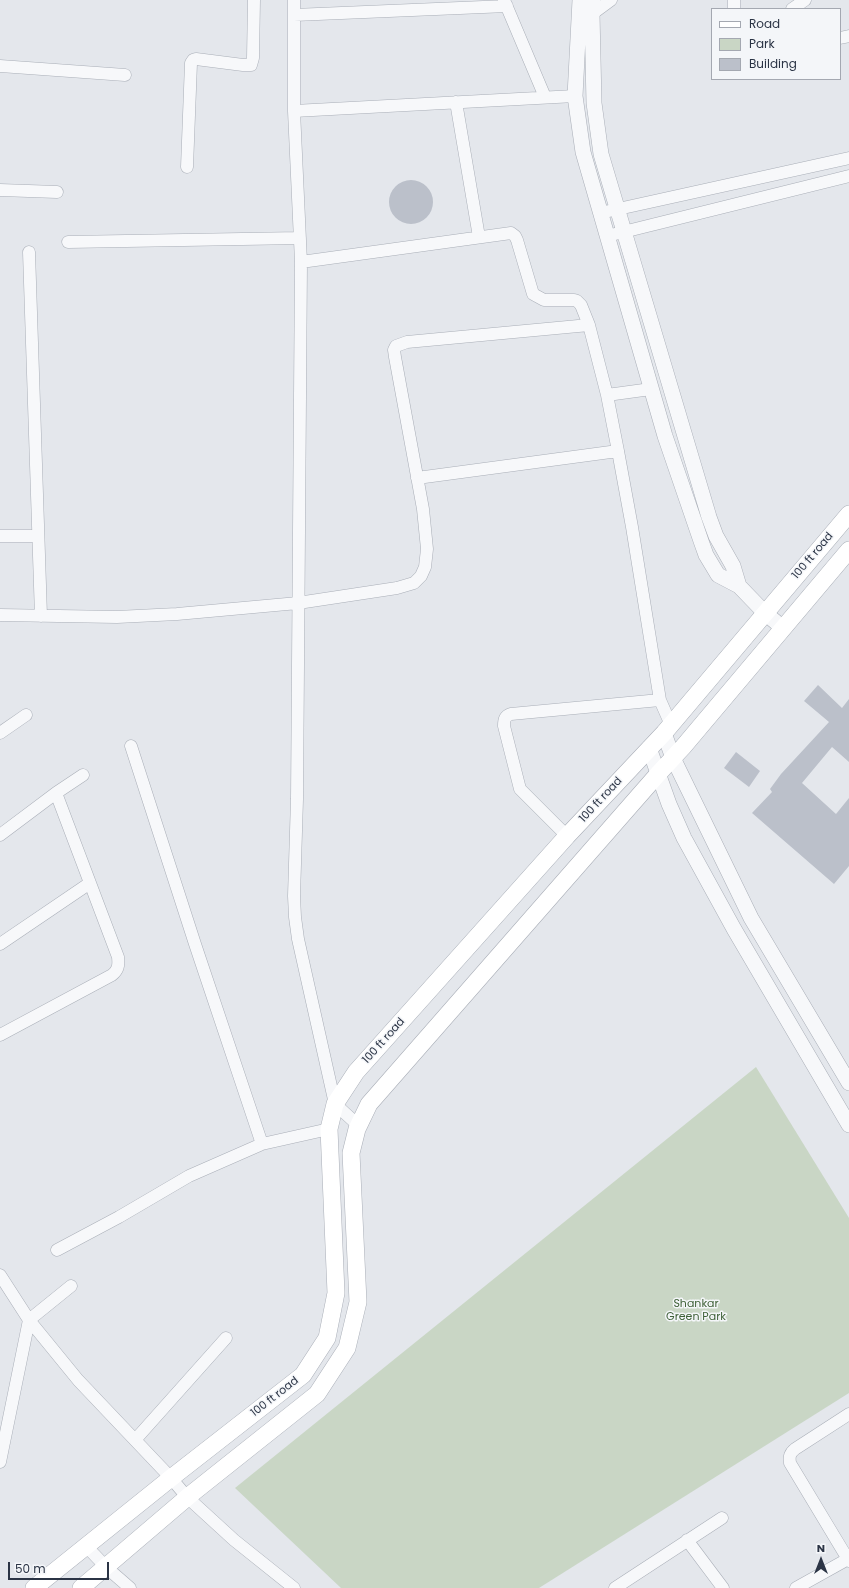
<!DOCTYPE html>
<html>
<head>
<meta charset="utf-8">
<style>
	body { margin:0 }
	#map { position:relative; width:849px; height:1588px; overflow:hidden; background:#e4e7ec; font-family:Poppins,sans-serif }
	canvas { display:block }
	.legend { position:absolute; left:711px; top:8px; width:130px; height:72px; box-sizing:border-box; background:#f4f6f9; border:1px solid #a4a8b1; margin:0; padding:5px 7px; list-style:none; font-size:12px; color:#2b3445 }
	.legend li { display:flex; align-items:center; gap:8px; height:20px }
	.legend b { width:20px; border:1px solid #a4a8b1 }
	.north { position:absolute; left:801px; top:1540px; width:40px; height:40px; -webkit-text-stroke:3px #f4f6f9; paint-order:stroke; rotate:0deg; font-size:11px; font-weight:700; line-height:16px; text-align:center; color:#2b3445 }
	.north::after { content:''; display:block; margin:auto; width:14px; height:18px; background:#2b3445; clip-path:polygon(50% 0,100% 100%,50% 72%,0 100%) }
	.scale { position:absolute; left:8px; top:1562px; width:101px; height:18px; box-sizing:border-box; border:2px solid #2b3445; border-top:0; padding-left:5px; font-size:12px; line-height:14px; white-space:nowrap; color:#2b3445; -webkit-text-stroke:3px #f4f6f9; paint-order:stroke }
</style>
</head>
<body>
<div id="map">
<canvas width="849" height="1588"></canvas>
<ul class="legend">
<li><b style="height:5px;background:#fff"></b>Road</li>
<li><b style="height:11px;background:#c9d6c5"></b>Park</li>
<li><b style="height:11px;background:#bbc0ca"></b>Building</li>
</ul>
<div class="north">N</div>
<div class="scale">50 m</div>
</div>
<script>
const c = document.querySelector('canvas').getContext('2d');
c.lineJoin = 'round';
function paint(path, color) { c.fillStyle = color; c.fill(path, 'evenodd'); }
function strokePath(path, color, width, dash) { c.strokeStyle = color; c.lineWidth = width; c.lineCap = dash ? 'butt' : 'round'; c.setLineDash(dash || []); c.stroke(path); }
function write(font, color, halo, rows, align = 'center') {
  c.font = font + ' Poppins,sans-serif'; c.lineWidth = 3; c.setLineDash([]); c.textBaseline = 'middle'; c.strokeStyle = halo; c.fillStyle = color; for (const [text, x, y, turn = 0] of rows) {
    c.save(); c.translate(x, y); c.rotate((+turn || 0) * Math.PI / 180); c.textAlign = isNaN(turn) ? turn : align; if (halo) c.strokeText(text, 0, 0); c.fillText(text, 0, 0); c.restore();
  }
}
const green = new Path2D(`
	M 756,1067 L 849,1218 L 849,1393 L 539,1588 L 341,1588 L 235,1488 Z`);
const building = new Path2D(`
	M389 202a22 22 0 1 1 44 0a22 22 0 1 1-44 0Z
	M 818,685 L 842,708 L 849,699 L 849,762 L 832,747 L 802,783 L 836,814 L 849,798 L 849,866 L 834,884 L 752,813 L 772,792 L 770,789 L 781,774 L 829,722 L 804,701 Z
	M 736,752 L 760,771 L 749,787 L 724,768 Z`);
const minor = new Path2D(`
	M 294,0 L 294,111 L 301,262 L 297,799 L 294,896 L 295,917 L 298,939 L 335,1104 L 359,1126
	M 504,0 L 545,97
	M 734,9 L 734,0
	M 792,9 L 805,0
	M 592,14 L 611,0
	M 294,15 L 507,6
	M 840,38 L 849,36
	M 0,66 L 125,75
	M 456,102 L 479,237
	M 294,111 L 575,96
	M 187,167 L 191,63 L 193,60 L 196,59 L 243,65 L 251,65 L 253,58 L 254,0
	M 0,190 L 57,192
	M 600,213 L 849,158
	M 607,236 L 849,176
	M 68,242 L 300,238
	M 29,252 L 41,616
	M 301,262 L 511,233 L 515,236 L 517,240 L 533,294 L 544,300 L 574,300 L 577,301 L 581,305 L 589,325 L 607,395 L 618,451 L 417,478
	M 607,395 L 651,389
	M 618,451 L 632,527 L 660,700 L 671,725
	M 0,536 L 38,536
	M 0,615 L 117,617 L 177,614 L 298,603 L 397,588 L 414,583 L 421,576 L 425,567 L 427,549 L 423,509 L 395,357 L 394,350 L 396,346 L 407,342 L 589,325
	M 0,733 L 26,715
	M 131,746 L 195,944 L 262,1144
	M 0,835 L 56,793 L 83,775
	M 567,836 L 520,789 L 504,726 C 504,719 505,716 511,714 L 660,700
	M 0,944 L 90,883
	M 0,1035 L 112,975 C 118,970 119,966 118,957 L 56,793
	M 57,1250 L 119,1217 L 189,1176 L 262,1144 L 329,1129
	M 0,1275 L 29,1320 L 78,1380 L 171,1478 L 187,1497 L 234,1540 L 294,1588
	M 849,1414 L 795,1449 C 790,1453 789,1456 790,1463 L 849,1561
	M 135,1440 L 226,1338
	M 0,1462 L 29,1320 L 71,1286
	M 687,1540 L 723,1588
	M 86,1546 L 107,1568 L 130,1588
	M 615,1588 L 722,1518
	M 796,1588 L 848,1559`);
const tertiary = new Path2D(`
	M 580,0 L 575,96 L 583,152 L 665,436 L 701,541 L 706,555 L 718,575 L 739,586 L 765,613 L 783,628
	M 593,0 L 592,14 L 594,103 L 601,154 L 709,517 L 716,536 L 733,566 L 739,586
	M 664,733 L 673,758 L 751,918 L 849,1083
	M 649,748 L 669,804 L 684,838 L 734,929 L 849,1125`);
const secondary = new Path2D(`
	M 34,1588 L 171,1478 L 303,1375 L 327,1338 L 336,1293 L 329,1129 L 335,1104 L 356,1072 L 567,836 L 664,733 L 849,514
	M 81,1588 L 190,1495 L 317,1394 L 347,1348 L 358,1302 L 351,1153 L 357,1129 L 369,1104 L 658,774 L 683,747 L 849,550`);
const streetNames = [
	["100 ft road",813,556,-50],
	["100 ft road",601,800,-47],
	["100 ft road",384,1041,-48],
	["100 ft road",275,1397,-38]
];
const parkNames = [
	["Shankar",696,1304],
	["Green Park",696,1317]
];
paint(green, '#c9d6c5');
paint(building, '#bbc0ca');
strokePath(minor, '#a9aeb7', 13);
strokePath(tertiary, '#a9aeb7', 16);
strokePath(secondary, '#a9aeb7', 18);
strokePath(minor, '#f7f8fa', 12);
strokePath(tertiary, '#f7f8fa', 15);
strokePath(secondary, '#fff', 17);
write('11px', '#2b3445', '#f4f6f9', streetNames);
write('11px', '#3f6138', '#f4f6f9', parkNames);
</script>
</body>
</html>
